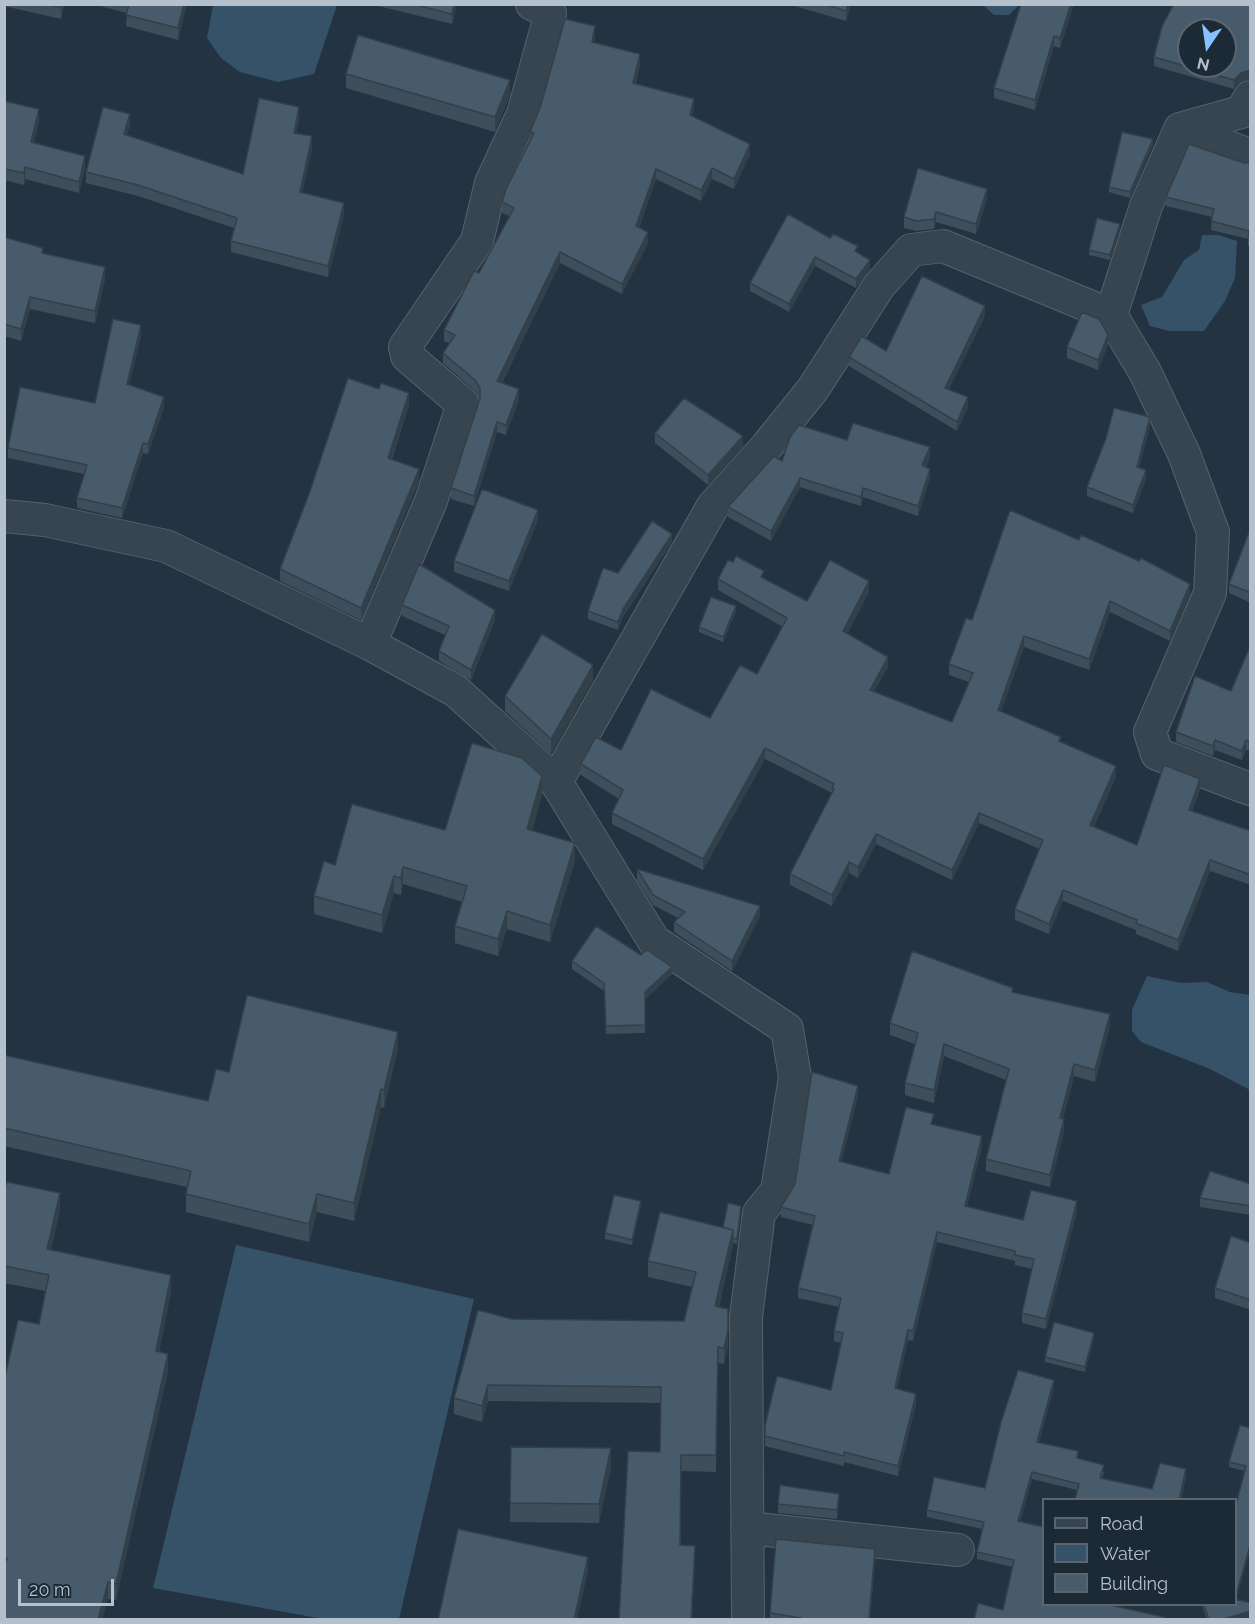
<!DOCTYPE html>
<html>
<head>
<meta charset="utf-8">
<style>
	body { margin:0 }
	#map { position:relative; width:1255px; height:1624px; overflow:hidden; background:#233341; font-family:Raleway,sans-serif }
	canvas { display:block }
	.frame { position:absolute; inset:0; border:6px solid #b4c0cb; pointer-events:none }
	.legend { position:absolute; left:1042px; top:1498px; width:195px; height:108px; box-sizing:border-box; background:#1c2a36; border:2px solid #596672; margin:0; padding:8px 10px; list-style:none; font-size:18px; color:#b4c0cb }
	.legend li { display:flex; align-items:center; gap:12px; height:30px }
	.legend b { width:30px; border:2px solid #596672 }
	.north { position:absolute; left:1177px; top:18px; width:60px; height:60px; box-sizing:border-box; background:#1c2a36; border:2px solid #596672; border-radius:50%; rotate:193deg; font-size:16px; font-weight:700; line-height:24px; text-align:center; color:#b4c0cb }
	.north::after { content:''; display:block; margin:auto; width:21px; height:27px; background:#85c2ff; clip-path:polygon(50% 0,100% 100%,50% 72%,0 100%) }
	.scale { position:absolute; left:18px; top:1579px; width:96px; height:27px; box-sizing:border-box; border:3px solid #b4c0cb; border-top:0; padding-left:8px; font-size:18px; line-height:21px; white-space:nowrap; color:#b4c0cb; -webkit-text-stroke:4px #1c2a36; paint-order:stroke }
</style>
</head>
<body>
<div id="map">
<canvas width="1255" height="1624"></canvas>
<div class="frame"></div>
<ul class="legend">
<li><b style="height:8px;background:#374551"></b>Road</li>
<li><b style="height:16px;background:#355269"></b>Water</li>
<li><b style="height:16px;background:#485b6a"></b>Building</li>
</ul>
<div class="north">N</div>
<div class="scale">20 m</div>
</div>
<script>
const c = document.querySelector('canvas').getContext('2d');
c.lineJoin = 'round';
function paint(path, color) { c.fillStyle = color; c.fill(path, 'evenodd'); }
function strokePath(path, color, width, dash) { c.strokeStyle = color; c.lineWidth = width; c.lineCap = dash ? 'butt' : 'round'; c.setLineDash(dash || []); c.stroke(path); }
const water = new Path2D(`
	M 213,5 L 213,4 L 337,5 L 314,74 L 278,82 L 240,72 L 221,58 L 207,38 Z
	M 983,5 L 1019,5 L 1009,15 L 994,15 Z
	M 1202,235 L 1218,235 L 1237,241 L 1235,278 L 1225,301 L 1204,331 L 1169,331 L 1150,326 L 1141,305 L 1162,297 L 1184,260 L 1199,250 Z
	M 1147,976 L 1181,983 L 1207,982 L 1230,992 L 1250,995 L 1250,1090 L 1210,1069 L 1141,1042 L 1132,1031 L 1132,1010 Z
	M 236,1245 L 474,1299 L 399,1619 L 323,1619 L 153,1588 Z`);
const minor = new Path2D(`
	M 1250,97 L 1241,112 L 1180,129 L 1146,206 L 1111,315 L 1145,372 L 1184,454 L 1213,532 L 1210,593 L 1150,732 L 1157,754 L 1250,789
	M 1180,129 L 1250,155
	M 4,516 L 45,520 L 166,546 L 370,644 L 456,691 L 556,782 L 654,941 L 787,1029 L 795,1077 L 777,1191 L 759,1213 L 746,1317 L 748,1620
	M 370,644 L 431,501 L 463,404 L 407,356 L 405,347 L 477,241 L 491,183 L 523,114 L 549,20 L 550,13 L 532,4
	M 556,782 L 713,506 L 767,446 L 813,389 L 879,286 L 911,250 L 943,246 L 1111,315
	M 747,1528 L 958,1550`);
const wall = new Path2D(`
	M 4,4 L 64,4 L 61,19 L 4,6 Z
	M 92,4 L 187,4 L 178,40 L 126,26 L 127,13 Z
	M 370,4 L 457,4 L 452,24 Z
	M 788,4 L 851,4 L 846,21 Z
	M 1074,4 L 1060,48 L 1054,46 L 1035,110 L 994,98 L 994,88 Z
	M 1251,4 L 1251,79 L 1241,82 L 1234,89 L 1154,66 L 1154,57 Z
	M 595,36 L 594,42 L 640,65 L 636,83 L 694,109 L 692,116 L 750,154 L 734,189 L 712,179 L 701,201 L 656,179 L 639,228 L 648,243 L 622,294 L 560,263 L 502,383 L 519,400 L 506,435 L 497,432 L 474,506 L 451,499 L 451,488 L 480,399 L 475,391 L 443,363 L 443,353 L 449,343 L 444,341 L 444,330 L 479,273 L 509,216 L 502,213 L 502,202 L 530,141 L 530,132 L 540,108 Z
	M 346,74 L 510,95 L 495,132 L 346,88 Z
	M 4,101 L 39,121 L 34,142 L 85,168 L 79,193 L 25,179 L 24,185 L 4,180 Z
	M 299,119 L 296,133 L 312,148 L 302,193 L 344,215 L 328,277 L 231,252 L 231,241 L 234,228 L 138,196 L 86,183 L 86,172 L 130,125 L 127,135 L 243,174 Z
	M 1153,144 L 1130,198 L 1109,192 L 1109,187 Z
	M 1244,163 L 1251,163 L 1251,247 L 1248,246 L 1248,239 L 1211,230 L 1212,217 L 1166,206 L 1166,197 Z
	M 987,199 L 976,234 L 936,222 L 934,229 L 916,231 L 904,228 L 904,217 Z
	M 788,214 L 858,253 L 870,269 L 856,288 L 815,266 L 789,312 L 750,291 L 750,283 Z
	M 1120,229 L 1110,260 L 1089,255 L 1089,250 Z
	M 4,237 L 105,279 L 95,323 L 30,309 L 21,341 L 4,336 Z
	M 985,316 L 949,389 L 968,407 L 957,431 L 849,366 L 849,357 L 886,351 Z
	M 141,335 L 129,385 L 164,407 L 148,454 L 143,453 L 122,518 L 77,508 L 77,498 L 84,474 L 8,458 L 8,448 L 95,403 Z
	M 1108,345 L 1098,370 L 1067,358 L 1067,347 Z
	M 409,405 L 392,459 L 419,481 L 361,620 L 280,581 L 280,569 Z
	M 1150,426 L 1139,468 L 1146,479 L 1133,513 L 1087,496 L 1087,487 Z
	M 655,433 L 743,446 L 708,485 L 655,443 Z
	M 847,440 L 930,457 L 926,467 L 930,478 L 918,516 L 863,497 L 861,506 L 800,487 L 771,541 L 728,517 L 728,507 L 782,461 Z
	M 1010,510 L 1190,594 L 1170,641 L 1110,612 L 1089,670 L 1024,647 L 1001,711 L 1061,742 L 1116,777 L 1094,827 L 1137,845 L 1200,790 L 1192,811 L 1251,831 L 1251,885 L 1210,871 L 1178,951 L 1136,934 L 1136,930 L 1063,901 L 1049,934 L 1015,920 L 1015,909 L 1040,849 L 979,823 L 952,880 L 876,844 L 858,878 L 849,873 L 832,906 L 790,885 L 790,874 L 832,793 L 765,759 L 703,870 L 612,824 L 612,813 L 619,799 L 581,775 L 581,764 L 710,718 L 757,674 L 783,627 L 718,590 L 718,579 L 764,578 L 807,601 L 869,592 L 847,634 L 888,667 L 874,692 L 952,722 L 969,682 L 949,675 L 949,664 L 972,620 Z
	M 538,520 L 509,591 L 454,572 L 454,561 Z
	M 1251,527 L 1251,603 L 1229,593 L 1229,584 Z
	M 672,542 L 623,617 L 618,630 L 588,619 L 588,611 L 618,573 Z
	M 402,605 L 495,620 L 471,680 L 439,661 L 439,651 L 445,635 L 402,616 Z
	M 736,611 L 723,642 L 699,632 L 699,627 Z
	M 1251,644 L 1251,751 L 1246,750 L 1242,760 L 1215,750 L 1213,756 L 1176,742 L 1176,732 L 1231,691 Z
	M 593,680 L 551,754 L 505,711 L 505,696 Z
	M 542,794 L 532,831 L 575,861 L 550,942 L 507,929 L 498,956 L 455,943 L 455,926 L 463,902 L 403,884 L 401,895 L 394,893 L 382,933 L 314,914 L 314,896 L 335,865 L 445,830 Z
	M 637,869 L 760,916 L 732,971 L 674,932 L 674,922 L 678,918 L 653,905 L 637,880 Z
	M 641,955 L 672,974 L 645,999 L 645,1033 L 606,1034 L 604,991 L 572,969 L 572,961 Z
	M 1013,992 L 1110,1026 L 1095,1082 L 1074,1076 L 1063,1119 L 1064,1131 L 1050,1187 L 986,1171 L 986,1159 L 1006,1080 L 944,1056 L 934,1103 L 905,1095 L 905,1083 L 915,1044 L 890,1035 L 890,1023 Z
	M 398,1049 L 384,1108 L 381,1107 L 354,1221 L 317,1212 L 309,1242 L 186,1212 L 186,1194 L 187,1187 L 4,1146 L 4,1055 L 208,1101 L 229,1072 Z
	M 858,1096 L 841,1162 L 889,1174 L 934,1124 L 982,1147 L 967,1206 L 1023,1220 L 1077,1211 L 1046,1329 L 1022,1323 L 1022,1313 L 1032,1269 L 1015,1265 L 1015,1261 L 937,1242 L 913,1341 L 908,1340 L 897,1389 L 916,1404 L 898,1476 L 844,1462 L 844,1466 L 765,1446 L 765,1425 L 831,1390 L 841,1343 L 834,1341 L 834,1331 L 839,1307 L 798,1298 L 798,1288 L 813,1225 L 781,1217 L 781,1207 Z
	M 1251,1184 L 1251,1215 L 1200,1207 L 1200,1198 Z
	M 4,1192 L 60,1210 L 51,1250 L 171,1292 L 159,1352 L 168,1371 L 116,1600 L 108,1599 L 102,1620 L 4,1620 L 4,1381 L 39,1324 L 45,1291 L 4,1283 Z
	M 641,1206 L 632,1245 L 605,1239 L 605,1233 Z
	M 741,1211 L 737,1244 L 733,1243 L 719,1307 L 728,1346 L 724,1364 L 718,1363 L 716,1472 L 681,1471 L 681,1545 L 695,1562 L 692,1620 L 619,1620 L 660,1452 L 660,1403 L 488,1401 L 482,1422 L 454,1414 L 454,1398 L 512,1319 L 684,1321 L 692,1287 L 648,1277 L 648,1261 L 723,1227 Z
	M 1251,1243 L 1251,1310 L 1215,1298 L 1215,1288 Z
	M 1094,1338 L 1085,1372 L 1045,1362 L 1045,1357 Z
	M 1054,1387 L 1039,1442 L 1078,1459 L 1104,1472 L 1102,1478 L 1152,1489 L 1186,1476 L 1181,1500 L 1075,1500 L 1077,1490 L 1032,1479 L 1020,1522 L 1044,1605 L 1112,1605 L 1164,1620 L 1003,1610 L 1013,1567 L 977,1559 L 977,1552 L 982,1529 L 927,1517 L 927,1510 L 985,1488 Z
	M 1251,1428 L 1251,1547 L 1236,1599 L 1251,1603 L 1251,1616 L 1238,1620 L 1207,1620 L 1202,1605 L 1236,1605 L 1245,1471 L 1229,1467 L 1229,1462 Z
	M 511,1447 L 611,1467 L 599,1523 L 510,1522 Z
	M 839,1503 L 837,1519 L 778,1513 L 778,1504 Z
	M 875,1559 L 870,1620 L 770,1620 L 770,1613 Z`);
const shadedWall = new Path2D(`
	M 61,4 L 64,4 L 61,19 Z
	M 184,4 L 187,4 L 178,40 L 178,28 Z
	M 454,4 L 457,4 L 452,24 L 452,14 Z
	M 848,4 L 851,4 L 846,21 L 846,11 Z
	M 1071,4 L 1074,4 L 1060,48 L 1060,38 Z
	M 595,26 L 595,36 L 592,52 L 592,42 Z
	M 1054,36 L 1054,46 L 1035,110 L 1035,100 Z
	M 640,54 L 640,65 L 633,93 L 633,83 Z
	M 1250,70 L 1250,79 L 1241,82 L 1234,89 L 1234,80 L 1241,73 Z
	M 510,80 L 510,95 L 495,132 L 495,117 Z
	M 694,99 L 694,109 L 690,126 L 690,115 Z
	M 299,107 L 299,119 L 294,144 L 294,133 Z
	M 39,109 L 39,121 L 31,153 L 31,142 Z
	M 130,114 L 130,125 L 124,146 L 124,134 Z
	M 312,136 L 312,148 L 300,203 L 300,192 Z
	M 1153,139 L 1153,144 L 1130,198 L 1130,192 Z
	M 750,144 L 750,154 L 734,189 L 734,179 Z
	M 85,156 L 85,168 L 79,193 L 79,182 Z
	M 25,167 L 25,179 L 24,185 L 24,173 Z
	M 712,168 L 712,179 L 701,201 L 701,190 Z
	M 656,169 L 656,179 L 636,237 L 636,226 Z
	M 987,189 L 987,199 L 976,234 L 976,224 Z
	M 344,203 L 344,215 L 328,277 L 328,266 Z
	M 936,212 L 936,222 L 934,229 L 934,219 Z
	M 1120,224 L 1120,229 L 1110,260 L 1110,255 Z
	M 648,232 L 648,243 L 622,294 L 622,284 Z
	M 560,252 L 560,263 L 497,392 L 497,381 Z
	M 815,257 L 815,266 L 789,312 L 789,304 Z
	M 870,260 L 870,269 L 856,288 L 856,279 Z
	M 105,267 L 105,279 L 95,323 L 95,311 Z
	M 30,297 L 30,309 L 21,341 L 21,329 Z
	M 985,306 L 985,316 L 945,397 L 945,388 Z
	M 141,325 L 141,335 L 127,394 L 127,384 Z
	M 1108,335 L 1108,345 L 1098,370 L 1098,360 Z
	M 519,389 L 519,400 L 506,435 L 506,425 Z
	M 409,393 L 409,405 L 388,469 L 388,458 Z
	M 164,397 L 164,407 L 148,454 L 148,444 Z
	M 968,397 L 968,407 L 957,431 L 957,422 Z
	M 1150,417 L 1150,426 L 1137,476 L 1137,467 Z
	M 497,422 L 497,432 L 474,506 L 474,496 Z
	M 743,436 L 743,446 L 708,485 L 708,475 Z
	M 143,443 L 143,453 L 122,518 L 122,508 Z
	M 930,447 L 930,457 L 922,475 L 922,465 Z
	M 419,469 L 419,481 L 361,620 L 361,608 Z
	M 930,469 L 930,478 L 918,516 L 918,506 Z
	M 1146,470 L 1146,479 L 1133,513 L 1133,505 Z
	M 800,478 L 800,487 L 771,541 L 771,531 Z
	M 863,488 L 863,497 L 861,506 L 861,497 Z
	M 538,510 L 538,520 L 509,591 L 509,581 Z
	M 672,534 L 672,542 L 623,617 L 618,630 L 618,622 L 623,609 Z
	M 869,581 L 869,592 L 843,642 L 843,631 Z
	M 1190,584 L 1190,594 L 1170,641 L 1170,631 Z
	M 1110,601 L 1110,612 L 1089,670 L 1089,659 Z
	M 736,606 L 736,611 L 723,642 L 723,637 Z
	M 495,610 L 495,620 L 471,680 L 471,670 Z
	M 1024,636 L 1024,647 L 998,720 L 998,710 Z
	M 888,657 L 888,667 L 870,700 L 870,690 Z
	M 593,665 L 593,680 L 551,754 L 551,739 Z
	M 1215,740 L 1215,750 L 1213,756 L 1213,746 Z
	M 1246,740 L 1246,750 L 1242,760 L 1242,751 Z
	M 765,748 L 765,759 L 703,870 L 703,859 Z
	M 1116,766 L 1116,777 L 1090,836 L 1090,825 Z
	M 542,776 L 542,794 L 527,847 L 527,829 Z
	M 1200,779 L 1200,790 L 1189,820 L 1189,810 Z
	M 979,813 L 979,823 L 952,880 L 952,870 Z
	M 876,834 L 876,844 L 858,878 L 858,867 Z
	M 575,843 L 575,861 L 550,942 L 550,925 Z
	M 1210,860 L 1210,871 L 1178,951 L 1178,940 Z
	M 849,862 L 849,873 L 832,906 L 832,895 Z
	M 403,867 L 403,884 L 401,895 L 401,878 Z
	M 394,876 L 394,893 L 382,933 L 382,915 Z
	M 1063,890 L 1063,901 L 1049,934 L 1049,924 Z
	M 760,906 L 760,916 L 732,971 L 732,961 Z
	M 507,911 L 507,929 L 498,956 L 498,939 Z
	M 672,967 L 672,974 L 645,1000 L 645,992 Z
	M 1110,1014 L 1110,1026 L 1095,1082 L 1095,1070 Z
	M 398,1032 L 398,1049 L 384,1108 L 384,1090 Z
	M 944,1044 L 944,1056 L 934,1103 L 934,1090 Z
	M 1074,1064 L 1074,1076 L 1060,1130 L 1060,1118 Z
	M 858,1086 L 858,1096 L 839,1172 L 839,1161 Z
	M 381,1089 L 381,1107 L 354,1221 L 354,1203 Z
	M 1064,1119 L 1064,1131 L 1050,1187 L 1050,1175 Z
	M 982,1136 L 982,1147 L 965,1216 L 965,1206 Z
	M 60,1193 L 60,1210 L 47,1266 L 47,1249 Z
	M 317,1194 L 317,1212 L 309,1242 L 309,1224 Z
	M 641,1201 L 641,1206 L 632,1245 L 632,1240 Z
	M 1077,1201 L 1077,1211 L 1046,1329 L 1046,1319 Z
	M 733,1230 L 733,1246 L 715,1322 L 715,1306 Z
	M 937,1232 L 937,1242 L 913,1341 L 913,1331 Z
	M 171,1275 L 171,1292 L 156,1368 L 156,1351 Z
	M 728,1330 L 728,1346 L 724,1364 L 724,1348 Z
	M 908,1330 L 908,1340 L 895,1398 L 895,1388 Z
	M 1094,1333 L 1094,1338 L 1085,1372 L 1085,1367 Z
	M 168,1354 L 168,1371 L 116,1600 L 116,1584 Z
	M 1054,1380 L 1054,1387 L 1037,1449 L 1037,1442 Z
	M 488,1385 L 488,1401 L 482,1422 L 482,1406 Z
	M 916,1394 L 916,1404 L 898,1476 L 898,1466 Z
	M 611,1448 L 611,1467 L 599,1523 L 599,1504 Z
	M 1186,1469 L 1186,1476 L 1181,1500 L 1179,1500 Z
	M 1032,1472 L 1032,1479 L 1018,1528 L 1018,1521 Z
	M 839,1494 L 839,1503 L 837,1519 L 837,1510 Z
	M 1251,1542 L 1251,1547 L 1236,1601 L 1236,1596 Z
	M 695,1546 L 692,1620 L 691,1620 Z
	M 875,1549 L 875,1559 L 870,1620 L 869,1620 Z
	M 588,1557 L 588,1572 L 577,1620 L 574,1620 Z
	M 108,1582 L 108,1599 L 102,1620 L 98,1620 Z
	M 1251,1611 L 1251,1616 L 1238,1620 L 1221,1620 Z`);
const building = new Path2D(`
	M 48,4 L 61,4 L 61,8 Z
	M 129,4 L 184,4 L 178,28 L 126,15 Z
	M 412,4 L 454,4 L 452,14 Z
	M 824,4 L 848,4 L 846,11 Z
	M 1021,4 L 1071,4 L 1060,38 L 1054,36 L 1035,100 L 994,88 Z
	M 1174,4 L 1251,4 L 1251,70 L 1241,73 L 1234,80 L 1154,57 L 1162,26 ZM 1189,30 L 1225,30 L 1225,66 L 1189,66 Z
	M 565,19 L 595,26 L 592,42 L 640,54 L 633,83 L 694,99 L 690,115 L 750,144 L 734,179 L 712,168 L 701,190 L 656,169 L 636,226 L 648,232 L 622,284 L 560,252 L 497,381 L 519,389 L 506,425 L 497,422 L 474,496 L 451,488 L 480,398 L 480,388 L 475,380 L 443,353 L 455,335 L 444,330 L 474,271 L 479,273 L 514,208 L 502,202 L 506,189 L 534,133 L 530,132 L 540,108 Z
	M 358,35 L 510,80 L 495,117 L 346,74 Z
	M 259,98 L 299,107 L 294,133 L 312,136 L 300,192 L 344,203 L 328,266 L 231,241 L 237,218 L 138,185 L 86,172 L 103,107 L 130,114 L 124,134 L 243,174 Z
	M 4,101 L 39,109 L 31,142 L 85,156 L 79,182 L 25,167 L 24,173 L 4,169 Z
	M 1122,132 L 1153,139 L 1130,192 L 1109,187 Z
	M 1189,144 L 1244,163 L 1251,163 L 1251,238 L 1248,237 L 1249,231 L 1211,221 L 1214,209 L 1166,197 Z
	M 918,168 L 987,189 L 976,224 L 936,212 L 934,219 L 916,221 L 904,217 Z
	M 788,214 L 830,238 L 833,234 L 858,246 L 855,251 L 870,260 L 856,279 L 815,257 L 789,304 L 750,283 Z
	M 1097,218 L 1120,224 L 1110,255 L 1089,250 Z
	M 4,237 L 43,248 L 42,253 L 105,267 L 95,311 L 30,297 L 21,329 L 4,324 Z
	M 922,276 L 985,306 L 945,388 L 968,397 L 957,422 L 849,357 L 862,336 L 886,351 Z
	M 1082,312 L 1099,319 L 1108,335 L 1098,360 L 1067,347 Z
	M 113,319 L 141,325 L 127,384 L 164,397 L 148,444 L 143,443 L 122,508 L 77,498 L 87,465 L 8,448 L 20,387 L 95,403 Z
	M 348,378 L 379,389 L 381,383 L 409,393 L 388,458 L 419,469 L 361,608 L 280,569 L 309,494 Z
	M 684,398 L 743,436 L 708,475 L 655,433 Z
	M 1114,408 L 1150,417 L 1137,467 L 1146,470 L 1133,505 L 1087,487 L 1106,438 Z
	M 853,423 L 930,447 L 922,465 L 930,469 L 918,506 L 863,488 L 861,497 L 800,478 L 771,531 L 728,507 L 774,456 L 782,461 L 790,437 L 799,425 L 847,440 Z
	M 482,489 L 538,510 L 509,581 L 454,561 Z
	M 1010,510 L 1079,540 L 1081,535 L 1139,561 L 1141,558 L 1190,584 L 1170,631 L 1110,601 L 1089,659 L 1024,636 L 998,710 L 1061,737 L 1059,741 L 1116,766 L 1090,825 L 1137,845 L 1164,765 L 1200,779 L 1189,810 L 1251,831 L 1251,875 L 1210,860 L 1178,940 L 1136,923 L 1137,920 L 1063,890 L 1049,924 L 1015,909 L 1043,840 L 979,813 L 952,870 L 876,834 L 858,867 L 849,862 L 832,895 L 790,874 L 834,789 L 832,788 L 834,784 L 765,748 L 703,859 L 612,813 L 623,790 L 581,764 L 596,737 L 621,750 L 651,689 L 710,718 L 740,665 L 757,674 L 787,618 L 718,579 L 728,560 L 733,562 L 736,556 L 764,571 L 761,577 L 807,601 L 830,560 L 869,581 L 843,631 L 888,657 L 870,690 L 952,722 L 973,673 L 949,664 L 966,618 L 972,620 Z
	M 652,521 L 672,534 L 623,609 L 618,622 L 588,611 L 603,568 L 618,573 Z
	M 1251,527 L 1251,593 L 1229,584 Z
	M 419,564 L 495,610 L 471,670 L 439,651 L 449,626 L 402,605 Z
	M 711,597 L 736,606 L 723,637 L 699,627 Z
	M 542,634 L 593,665 L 551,739 L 505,696 Z
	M 1251,644 L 1251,742 L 1246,740 L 1242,751 L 1215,740 L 1213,746 L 1176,732 L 1195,676 L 1231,691 Z
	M 472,743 L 522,758 L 542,776 L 527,829 L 575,843 L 550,925 L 507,911 L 498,939 L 455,926 L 467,886 L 403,867 L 401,878 L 394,876 L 382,915 L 314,896 L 324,861 L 335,865 L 352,804 L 445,830 Z
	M 637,869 L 760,906 L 732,961 L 674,922 L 685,912 L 653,895 Z
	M 596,926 L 641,955 L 647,950 L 672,967 L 645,992 L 645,1025 L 606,1026 L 604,983 L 572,961 Z
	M 912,951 L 1013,988 L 1012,992 L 1110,1014 L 1095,1070 L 1074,1064 L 1060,1118 L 1064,1119 L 1050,1175 L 986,1159 L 1009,1069 L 944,1044 L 934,1090 L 905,1083 L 918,1033 L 890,1023 Z
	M 247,995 L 398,1032 L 384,1090 L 381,1089 L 354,1203 L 317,1194 L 309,1224 L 186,1194 L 191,1171 L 4,1128 L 4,1055 L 208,1101 L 216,1069 L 229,1072 Z
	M 812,1072 L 858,1086 L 839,1161 L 889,1174 L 906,1107 L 934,1114 L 931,1124 L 982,1136 L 965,1206 L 1023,1220 L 1031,1190 L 1077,1201 L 1046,1319 L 1022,1313 L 1034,1259 L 1015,1255 L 1015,1251 L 937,1232 L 913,1331 L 908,1330 L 895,1388 L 916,1394 L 898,1466 L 844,1452 L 844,1456 L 765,1436 L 765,1425 L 777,1376 L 831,1390 L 843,1333 L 834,1331 L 841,1298 L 798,1288 L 815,1216 L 781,1207 L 795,1184 Z
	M 1210,1171 L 1251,1184 L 1251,1206 L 1200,1198 Z
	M 7,1182 L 60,1193 L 47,1249 L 171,1275 L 156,1351 L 168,1354 L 116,1584 L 108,1582 L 98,1620 L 4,1620 L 4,1567 L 7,1558 L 4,1558 L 4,1381 L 18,1320 L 39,1324 L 49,1275 L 4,1266 L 4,1192 Z
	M 614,1195 L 641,1201 L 632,1240 L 605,1233 Z
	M 728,1203 L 741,1206 L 737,1239 L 733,1238 L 733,1230 L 723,1227 Z
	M 660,1212 L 733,1230 L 715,1306 L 728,1309 L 728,1330 L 724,1348 L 718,1347 L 716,1455 L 681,1455 L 680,1545 L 695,1546 L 691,1620 L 619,1620 L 628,1451 L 660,1452 L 661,1387 L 488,1385 L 482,1406 L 454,1398 L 478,1310 L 512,1319 L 684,1321 L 696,1272 L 648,1261 Z
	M 1231,1236 L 1251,1243 L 1251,1300 L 1215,1288 Z
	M 1054,1322 L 1094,1333 L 1085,1367 L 1045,1357 Z
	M 1018,1370 L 1054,1380 L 1037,1442 L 1078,1451 L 1077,1458 L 1104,1465 L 1100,1478 L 1152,1489 L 1160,1463 L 1186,1469 L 1179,1500 L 1075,1500 L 1079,1484 L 1032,1472 L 1018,1521 L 1044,1527 L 1044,1605 L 1110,1605 L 1164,1617 L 1163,1620 L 974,1620 L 978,1603 L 1003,1610 L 1014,1560 L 977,1552 L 984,1522 L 927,1510 L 934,1477 L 985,1488 L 1001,1422 Z
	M 1240,1425 L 1251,1428 L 1251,1542 L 1236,1596 L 1236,1504 L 1246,1466 L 1229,1462 Z
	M 511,1447 L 611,1448 L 599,1504 L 510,1503 Z
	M 780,1485 L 839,1494 L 837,1510 L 778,1504 Z
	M 458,1529 L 588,1557 L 574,1620 L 438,1620 Z
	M 776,1539 L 875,1549 L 869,1620 L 800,1620 L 801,1618 L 770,1613 Z
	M 1236,1599 L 1251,1603 L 1251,1611 L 1221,1620 L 1209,1620 L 1204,1605 L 1236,1605 Z`);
paint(water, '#355269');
strokePath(minor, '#55636e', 34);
strokePath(minor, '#374551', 32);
paint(wall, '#3e4e5b');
paint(shadedWall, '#32404a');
paint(building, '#485b6a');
strokePath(building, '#32404a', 1.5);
</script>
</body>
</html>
